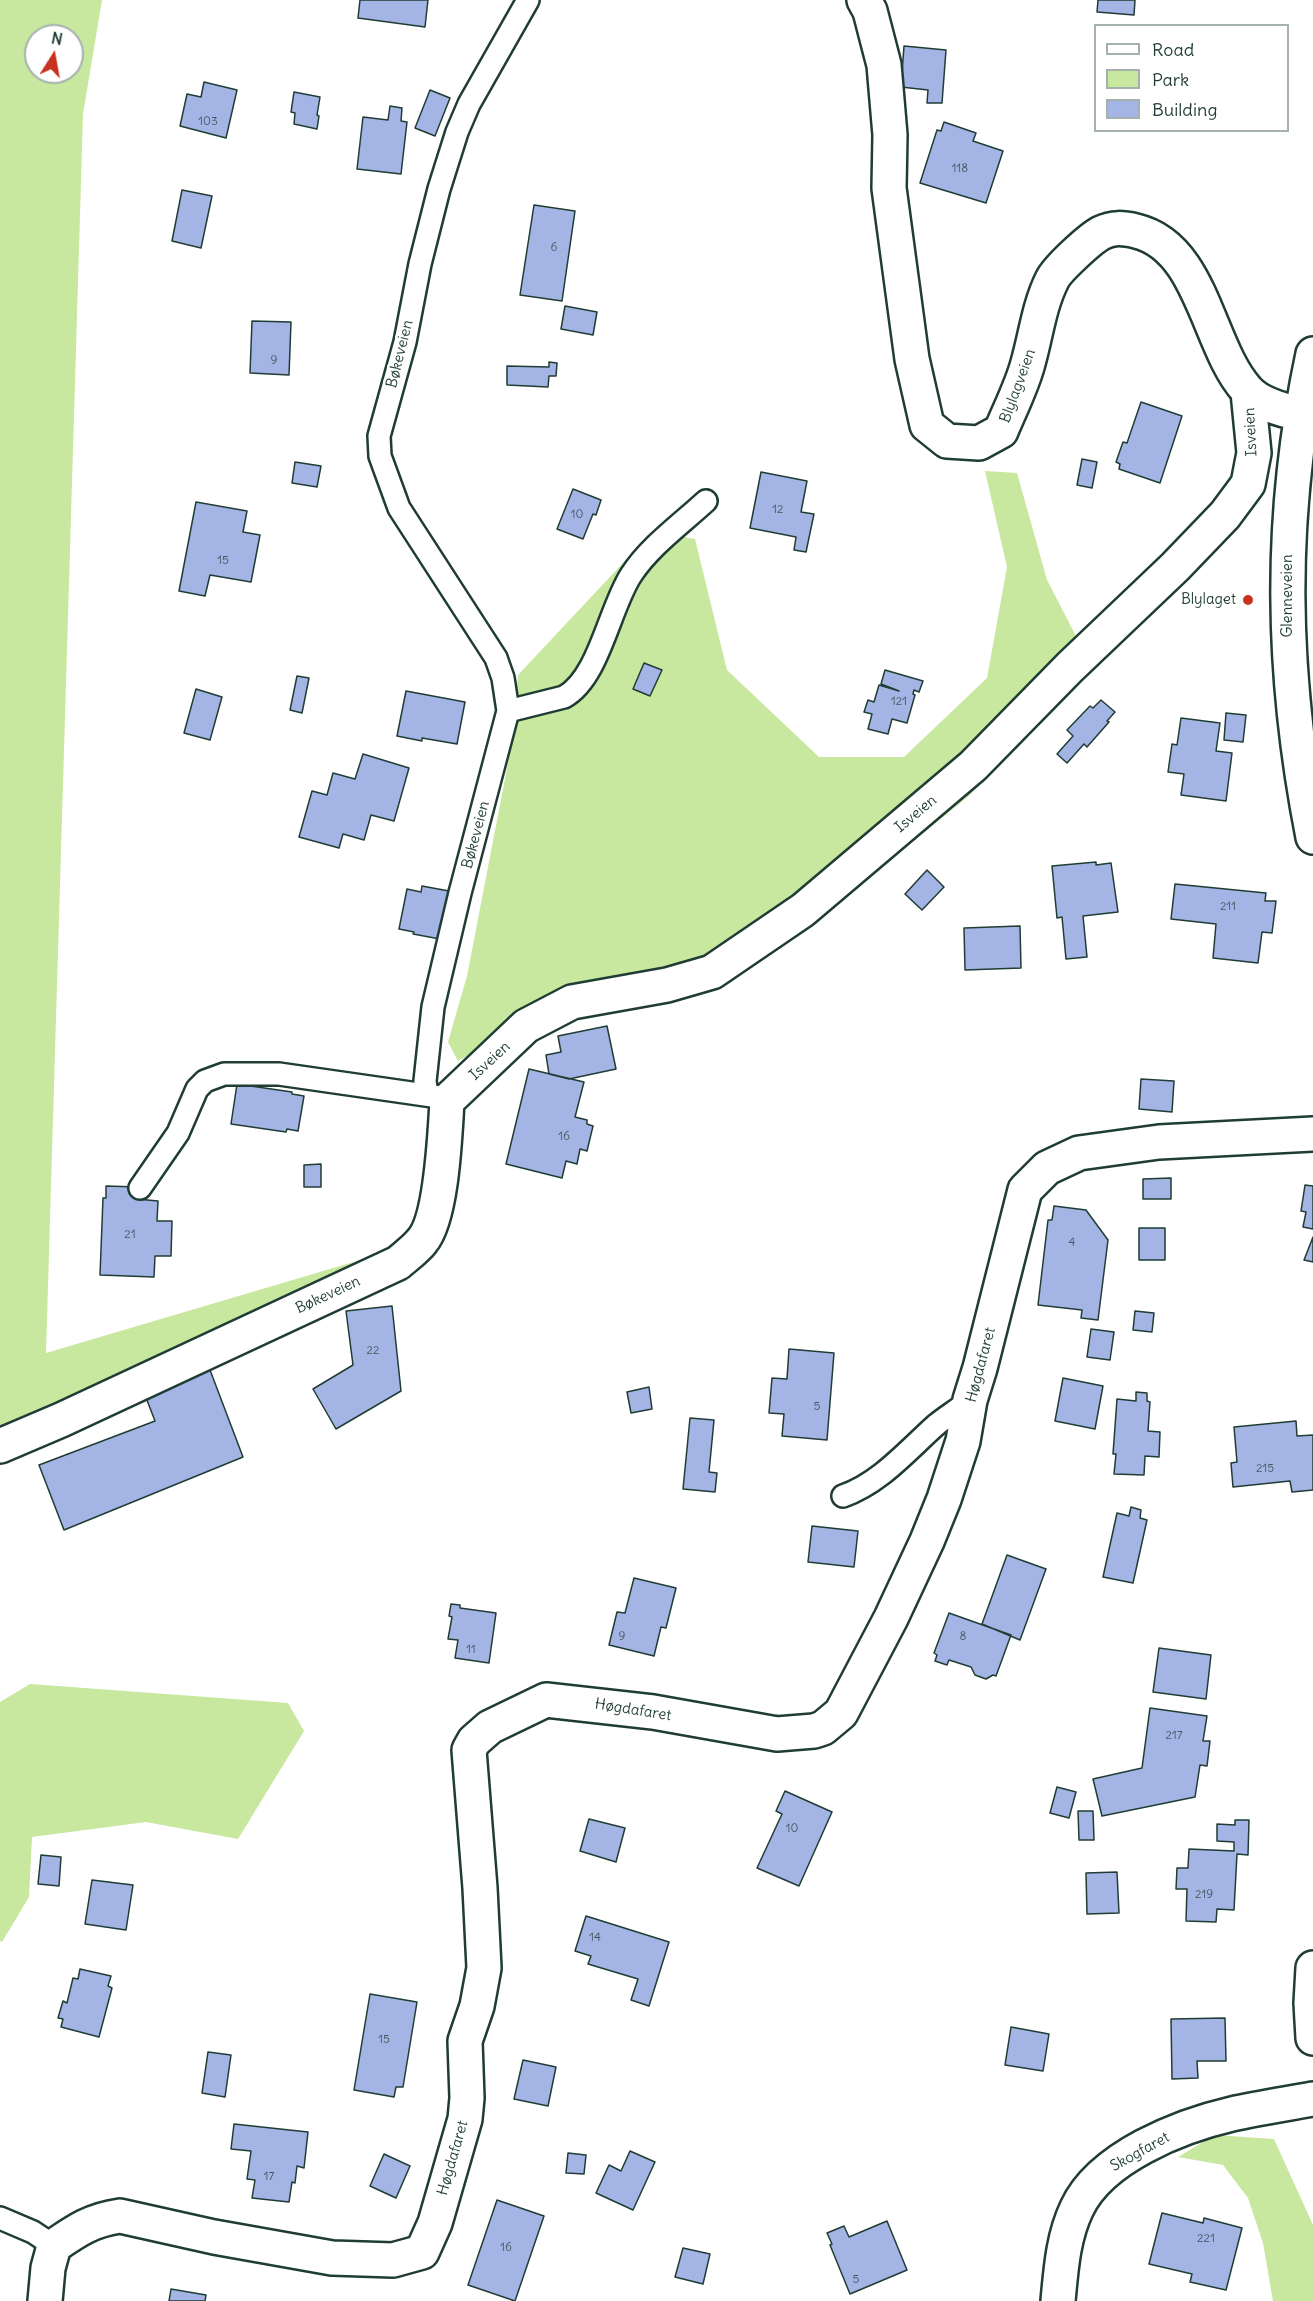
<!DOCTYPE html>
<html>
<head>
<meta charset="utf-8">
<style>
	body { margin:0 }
	#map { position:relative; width:1313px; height:2301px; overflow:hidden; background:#fff; font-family:Delius,sans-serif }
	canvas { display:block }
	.legend { position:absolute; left:1094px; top:24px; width:195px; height:108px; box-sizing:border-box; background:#fff; border:2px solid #a5b1ae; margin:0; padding:8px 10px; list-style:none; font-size:18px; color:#1f3d34 }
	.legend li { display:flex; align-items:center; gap:12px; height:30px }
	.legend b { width:30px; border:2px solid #a5b1ae }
	.north { position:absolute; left:24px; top:24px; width:60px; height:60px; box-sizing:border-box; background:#fff; border:2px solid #a5b1ae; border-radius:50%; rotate:11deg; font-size:16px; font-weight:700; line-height:24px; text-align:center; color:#1f3d34 }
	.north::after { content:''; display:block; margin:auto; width:21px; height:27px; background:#c8321e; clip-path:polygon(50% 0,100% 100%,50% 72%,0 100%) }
</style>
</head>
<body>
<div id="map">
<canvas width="1313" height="2301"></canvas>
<ul class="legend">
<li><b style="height:8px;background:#fff"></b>Road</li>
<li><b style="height:16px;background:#c8e79f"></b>Park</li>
<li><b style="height:16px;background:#a4b4e4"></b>Building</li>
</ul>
<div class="north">N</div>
</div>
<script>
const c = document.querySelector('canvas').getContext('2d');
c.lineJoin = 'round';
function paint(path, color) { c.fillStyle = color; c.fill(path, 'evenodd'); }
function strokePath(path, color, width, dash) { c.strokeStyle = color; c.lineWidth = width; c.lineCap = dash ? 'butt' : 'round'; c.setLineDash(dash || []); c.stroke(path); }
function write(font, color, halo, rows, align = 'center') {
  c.font = font + ' Delius,sans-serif'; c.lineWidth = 5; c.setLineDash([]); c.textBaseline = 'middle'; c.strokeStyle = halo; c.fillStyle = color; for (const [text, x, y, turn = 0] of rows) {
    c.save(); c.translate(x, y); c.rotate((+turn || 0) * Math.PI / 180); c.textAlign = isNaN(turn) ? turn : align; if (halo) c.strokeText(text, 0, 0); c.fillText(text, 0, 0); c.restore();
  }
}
const green = new Path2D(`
	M 0,0 L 102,0 L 83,114 L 46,1353 L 384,1253 L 371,1266 L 295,1292 L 43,1410 L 0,1435 ZM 36,36 L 72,36 L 72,72 L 36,72 Z
	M 985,471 L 1017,473 L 1047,580 L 1092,667 L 971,794 L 811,925 L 682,967 L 549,995 L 485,1046 L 458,1061 L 448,1042 L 467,976 L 513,737 L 518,675 L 653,531 L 695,539 L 727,670 L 819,757 L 904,757 L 987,678 L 1007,567 Z
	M 30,1684 L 288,1703 L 304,1731 L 238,1839 L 146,1822 L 32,1837 L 29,1897 L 2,1942 L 0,1941 L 0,1702 Z
	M 1215,2135 L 1274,2139 L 1313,2225 L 1313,2301 L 1273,2301 L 1263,2243 L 1248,2198 L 1223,2165 L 1178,2157 Z`);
const building = new Path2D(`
	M 360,0 L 428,0 L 425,27 L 358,18 Z
	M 1098,0 L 1135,0 L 1134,15 L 1097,12 Z
	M 904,46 L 946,50 L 942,103 L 927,103 L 928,90 L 901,87 Z
	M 204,82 L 237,90 L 226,138 L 180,126 L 187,94 L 201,97 Z
	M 430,90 L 450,98 L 435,136 L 415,128 Z
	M 294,92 L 320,97 L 317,115 L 319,116 L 317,129 L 294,124 L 295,113 L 291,112 Z
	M 390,106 L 402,108 L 401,121 L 407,122 L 401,174 L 357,169 L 363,117 L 388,120 Z
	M 944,122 L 976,133 L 973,141 L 1003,151 L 986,203 L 920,183 L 937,130 L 941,131 Z
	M 182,190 L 212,196 L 201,248 L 172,241 Z
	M 534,205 L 575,211 L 562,301 L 520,295 Z
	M 565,306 L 597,312 L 593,335 L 561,329 Z
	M 252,321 L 291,322 L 289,375 L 250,373 Z
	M 549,362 L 557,363 L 556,376 L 549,376 L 548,387 L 507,385 L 507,366 L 549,367 Z
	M 1141,402 L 1182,416 L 1160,483 L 1119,469 L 1120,464 L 1116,462 L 1123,442 L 1127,443 Z
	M 1082,459 L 1097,462 L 1092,488 L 1077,485 Z
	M 295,462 L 321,466 L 317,487 L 292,483 Z
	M 761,472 L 807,481 L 801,512 L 814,514 L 806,552 L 794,550 L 796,537 L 750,528 Z
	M 573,489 L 601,500 L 596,515 L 593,514 L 583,539 L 557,529 Z
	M 196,502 L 247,511 L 243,532 L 260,535 L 251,582 L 210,575 L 205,596 L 179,591 Z
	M 644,663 L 662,670 L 650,696 L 633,689 Z
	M 885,670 L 923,681 L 919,692 L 914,690 L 913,694 L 915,695 L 907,723 L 892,719 L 888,734 L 868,729 L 872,714 L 864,712 L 868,700 L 874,702 L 879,685 L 899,691 L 881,684 Z
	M 297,676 L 309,678 L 302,713 L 290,710 Z
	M 196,689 L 222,697 L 210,740 L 184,733 Z
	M 406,691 L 465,702 L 457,744 L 422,738 L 422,741 L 397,736 Z
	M 1101,700 L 1115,712 L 1107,721 L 1109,722 L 1087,747 L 1084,744 L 1067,763 L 1057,754 L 1073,736 L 1067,730 L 1090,706 L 1093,708 Z
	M 1226,713 L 1246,715 L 1243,742 L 1224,740 Z
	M 1181,718 L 1220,723 L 1216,751 L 1232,753 L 1226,801 L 1181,795 L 1184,774 L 1168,772 L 1172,744 L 1177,745 Z
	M 363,754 L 409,768 L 394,821 L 371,815 L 364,840 L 343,834 L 339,848 L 299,837 L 312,791 L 327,795 L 333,773 L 355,779 Z
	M 1096,862 L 1096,865 L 1111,863 L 1118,912 L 1083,916 L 1087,957 L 1066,959 L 1062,917 L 1057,918 L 1052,866 Z
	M 927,870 L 944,887 L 922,910 L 905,894 Z
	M 1175,884 L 1266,893 L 1265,901 L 1276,901 L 1272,933 L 1262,932 L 1258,963 L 1213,958 L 1216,924 L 1171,919 Z
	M 422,886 L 449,891 L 440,939 L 413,934 L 414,932 L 399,929 L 407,889 L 421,892 Z
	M 1020,926 L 1021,968 L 965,970 L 964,928 Z
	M 607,1026 L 616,1069 L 569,1079 L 549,1074 L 546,1055 L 561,1052 L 558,1036 Z
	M 529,1069 L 584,1082 L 575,1117 L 587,1120 L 587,1124 L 593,1126 L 587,1151 L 580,1149 L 577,1164 L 566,1161 L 562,1178 L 506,1164 Z
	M 1141,1079 L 1174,1081 L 1172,1112 L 1139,1109 Z
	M 237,1084 L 292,1092 L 292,1094 L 304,1096 L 298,1131 L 287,1129 L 286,1132 L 231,1124 Z
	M 321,1164 L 321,1187 L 304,1187 L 304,1165 Z
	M 1171,1178 L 1171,1199 L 1143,1199 L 1143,1179 Z
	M 1305,1185 L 1313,1186 L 1313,1229 L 1303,1227 L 1306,1212 L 1301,1211 Z
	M 106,1186 L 138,1187 L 137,1199 L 158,1201 L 157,1221 L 172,1221 L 171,1256 L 155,1256 L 154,1277 L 100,1275 L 103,1198 L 106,1198 Z
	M 1054,1206 L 1086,1210 L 1108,1240 L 1098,1320 L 1081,1318 L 1082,1310 L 1038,1305 L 1048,1220 L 1052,1220 Z
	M 1139,1228 L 1165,1228 L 1165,1260 L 1139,1260 Z
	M 1313,1237 L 1313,1262 L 1304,1260 Z
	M 392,1306 L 401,1391 L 336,1429 L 313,1389 L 353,1365 L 346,1311 Z
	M 1135,1311 L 1154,1313 L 1152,1332 L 1133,1330 Z
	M 1091,1329 L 1114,1332 L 1110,1360 L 1087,1357 Z
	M 789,1349 L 834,1353 L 827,1440 L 782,1436 L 784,1414 L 769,1413 L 772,1378 L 787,1379 Z
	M 210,1370 L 243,1457 L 64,1530 L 39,1465 L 155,1421 L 145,1395 Z
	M 1063,1378 L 1103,1386 L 1095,1429 L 1055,1421 Z
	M 649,1387 L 652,1409 L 631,1413 L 627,1392 Z
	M 1136,1392 L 1147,1393 L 1147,1401 L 1150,1402 L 1148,1431 L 1160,1432 L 1159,1457 L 1145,1456 L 1144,1475 L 1114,1474 L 1116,1454 L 1113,1454 L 1117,1399 L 1136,1401 Z
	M 690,1418 L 714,1420 L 709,1472 L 717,1473 L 715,1492 L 683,1489 Z
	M 1296,1421 L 1297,1436 L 1313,1435 L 1313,1490 L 1292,1492 L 1290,1481 L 1233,1487 L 1231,1463 L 1237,1462 L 1234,1427 Z
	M 1131,1507 L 1141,1510 L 1140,1518 L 1147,1520 L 1133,1583 L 1103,1577 L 1117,1513 L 1129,1516 Z
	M 812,1526 L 858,1531 L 854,1567 L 808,1562 Z
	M 1007,1555 L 1046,1569 L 1020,1640 L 982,1624 Z
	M 634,1578 L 676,1588 L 666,1628 L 661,1627 L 654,1656 L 609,1645 L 617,1612 L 625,1613 Z
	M 451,1604 L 460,1605 L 460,1608 L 496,1613 L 489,1663 L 455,1658 L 458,1640 L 448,1639 L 452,1617 L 449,1616 Z
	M 949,1613 L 1011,1635 L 996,1676 L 993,1675 L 986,1679 L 975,1675 L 971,1667 L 949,1660 L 947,1665 L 935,1661 L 937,1655 L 934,1653 Z
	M 1159,1648 L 1211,1655 L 1206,1699 L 1153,1692 Z
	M 1150,1708 L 1207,1716 L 1203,1741 L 1210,1741 L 1207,1766 L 1200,1765 L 1195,1797 L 1102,1816 L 1093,1779 L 1142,1768 Z
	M 1057,1787 L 1076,1792 L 1069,1818 L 1050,1813 Z
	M 785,1791 L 832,1812 L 799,1886 L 757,1868 L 782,1814 L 776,1811 Z
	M 1078,1811 L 1093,1811 L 1094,1840 L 1079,1840 Z
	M 589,1819 L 625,1828 L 616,1862 L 580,1851 Z
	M 1235,1820 L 1249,1820 L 1248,1855 L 1237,1854 L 1234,1910 L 1217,1909 L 1216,1922 L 1186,1921 L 1187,1889 L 1176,1889 L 1177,1868 L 1188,1868 L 1189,1849 L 1234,1851 L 1234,1842 L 1217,1841 L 1217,1824 L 1235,1825 Z
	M 41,1855 L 61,1857 L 59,1886 L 38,1884 Z
	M 1117,1872 L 1119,1913 L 1087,1914 L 1086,1873 Z
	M 92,1880 L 133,1885 L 126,1930 L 85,1924 Z
	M 586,1916 L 669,1942 L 649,2006 L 631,2000 L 638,1979 L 588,1964 L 591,1956 L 575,1951 Z
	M 80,1969 L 111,1976 L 108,1986 L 112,1988 L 99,2037 L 61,2027 L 63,2019 L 58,2018 L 63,2001 L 67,2003 L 73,1978 L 78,1979 Z
	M 370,1994 L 417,2002 L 403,2087 L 396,2087 L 394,2097 L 354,2090 Z
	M 1225,2018 L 1226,2061 L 1197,2061 L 1198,2078 L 1172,2079 L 1171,2019 Z
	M 1011,2027 L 1049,2034 L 1043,2071 L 1005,2065 Z
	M 208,2052 L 231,2055 L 225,2097 L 202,2093 Z
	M 523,2060 L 556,2067 L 548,2106 L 514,2099 Z
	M 234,2124 L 308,2132 L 304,2168 L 297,2166 L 295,2183 L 292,2182 L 289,2202 L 252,2198 L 255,2180 L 247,2179 L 251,2151 L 231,2149 Z
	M 630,2151 L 655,2162 L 633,2210 L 596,2193 L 609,2165 L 621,2171 Z
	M 568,2153 L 586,2155 L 584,2174 L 566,2173 Z
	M 384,2154 L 410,2166 L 396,2198 L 370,2186 Z
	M 497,2200 L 544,2216 L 515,2301 L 468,2285 Z
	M 1162,2213 L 1203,2223 L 1204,2218 L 1242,2228 L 1226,2290 L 1190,2282 L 1192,2274 L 1149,2264 Z
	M 887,2221 L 907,2270 L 850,2294 L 830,2245 L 832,2244 L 827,2233 L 844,2226 L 849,2237 Z
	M 683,2248 L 710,2254 L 703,2284 L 675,2277 Z
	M 171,2289 L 206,2295 L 205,2301 L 169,2301 Z`);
const lane = new Path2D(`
	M 508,711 L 564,697 C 599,678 609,609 631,575 C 650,546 681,524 706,501
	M 427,1094 L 425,1081 L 433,1007 L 460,893 L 508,711 L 503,678 L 496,658 L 399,508 L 380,456 L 379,436 L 405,342 L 420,264 L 439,189 L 457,132 L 469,104 L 528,0
	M 140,1188 L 178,1133 L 197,1089 L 205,1081 L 224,1074 L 279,1074 L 439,1097
	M 843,1496 C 880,1483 907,1451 936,1425 C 947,1416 959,1409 970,1400
	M 0,2218 L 33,2232 L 54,2246`);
const street = new Path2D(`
	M 0,1446 L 61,1420 L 398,1263 C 406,1256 416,1249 422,1241 C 442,1218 445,1133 447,1101 L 526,1026 L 572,1002 L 667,985 L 712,972 L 803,910 L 973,766 L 1070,667 L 1175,567 L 1225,515 L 1248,484 L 1254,453 L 1248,392
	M 45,2301 L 48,2268 L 54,2246 C 77,2230 92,2220 120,2216 L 214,2237 L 332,2258 L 393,2260 L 422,2252 L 435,2223 L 465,2119 L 467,2098 L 465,2041 L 477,2006 L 484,1968 L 480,1888 L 469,1750 L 474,1741 L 490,1727 L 546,1700 L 653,1712 L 777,1734 L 814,1731 L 823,1728 L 841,1713 L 891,1618 L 927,1541 L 944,1499 L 963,1441 L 970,1400 L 980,1368 L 1025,1190 L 1047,1168 L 1079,1153 L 1159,1142 L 1313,1134
	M 1058,2301 C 1061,2269 1063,2237 1077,2208 C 1101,2157 1180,2126 1232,2114 C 1259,2108 1286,2104 1313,2099`);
const secondary = new Path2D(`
	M 864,0 L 870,11 L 884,65 L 890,135 L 889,188 L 912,359 L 927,425 L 947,441 L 979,443 L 1001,431 C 1010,409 1022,386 1028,363 C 1036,335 1039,306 1052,280 C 1057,269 1090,239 1101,233 C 1113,227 1123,228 1136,231 C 1203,247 1207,346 1247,390 C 1259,404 1282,410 1300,414
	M 1313,354 C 1278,518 1281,674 1313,837
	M 1313,1968 L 1311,2003 L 1313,2038`);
const markers = [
	[1248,600,6,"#c8321e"]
];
const numberNames = [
	["103",208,122],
	["118",960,169],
	["6",554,248],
	["9",274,361],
	["12",778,510],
	["10",577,515],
	["15",223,561],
	["121",899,702],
	["211",1228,907],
	["16",564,1137],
	["21",130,1235],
	["4",1072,1243],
	["22",373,1351],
	["5",817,1407],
	["215",1265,1469],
	["9",622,1637],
	["8",963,1637],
	["11",471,1650],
	["217",1174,1736],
	["10",792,1829],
	["219",1204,1895],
	["14",595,1938],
	["15",384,2040],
	["17",269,2177],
	["221",1206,2239],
	["16",506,2248],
	["5",856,2280]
];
const streetNames = [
	["Bøkeveien",400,354,-76],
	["Blylagveien",1018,386,-70],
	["Isveien",1251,432,-93],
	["Glenneveien",1288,596,-90],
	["Isveien",916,814,-40],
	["Bøkeveien",476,835,-75],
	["Isveien",490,1061,-43],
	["Bøkeveien",328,1295,-25],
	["Høgdafaret",981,1365,-75],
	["Høgdafaret",633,1710,9],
	["Skogfaret",1140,2152,-29],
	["Høgdafaret",453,2158,-74]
];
const poiNames = [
	["Blylaget",1236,600]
];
paint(green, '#c8e79f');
paint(building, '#a4b4e4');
strokePath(building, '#1f3d34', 1.5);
strokePath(lane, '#1f3d34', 26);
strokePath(street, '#1f3d34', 38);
strokePath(secondary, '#1f3d34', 38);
strokePath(lane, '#fff', 21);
strokePath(street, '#fff', 33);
strokePath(secondary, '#fff', 33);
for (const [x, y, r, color] of markers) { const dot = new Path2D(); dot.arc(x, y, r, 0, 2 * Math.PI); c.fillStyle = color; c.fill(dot); strokePath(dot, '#fff', 2); }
write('12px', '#405b60', null, numberNames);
write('15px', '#1f3d34', '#fff', streetNames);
write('15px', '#1f3d34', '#fff', poiNames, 'right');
</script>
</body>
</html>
